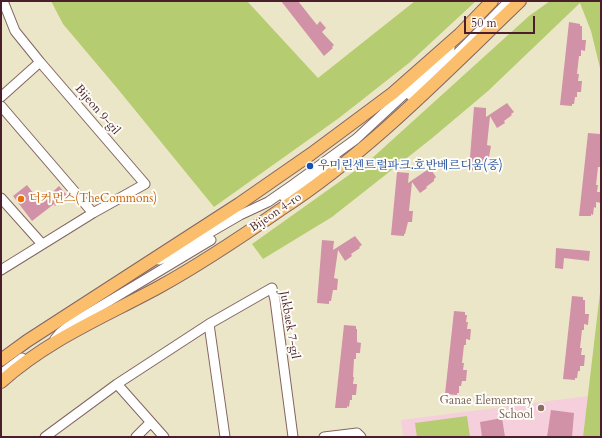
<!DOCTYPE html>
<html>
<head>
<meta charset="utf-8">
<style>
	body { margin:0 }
	#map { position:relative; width:602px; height:438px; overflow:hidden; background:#ece6c9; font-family:Cardo,serif }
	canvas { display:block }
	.frame { position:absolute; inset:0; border:2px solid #4a1f2b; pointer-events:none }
	.scale { position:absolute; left:464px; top:16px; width:71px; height:18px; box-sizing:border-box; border:2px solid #4a1f2b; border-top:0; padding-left:5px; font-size:12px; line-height:14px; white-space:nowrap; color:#4a1f2b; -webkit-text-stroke:3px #fdfcf7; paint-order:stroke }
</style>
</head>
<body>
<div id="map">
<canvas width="602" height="438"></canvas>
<div class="frame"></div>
<div class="scale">50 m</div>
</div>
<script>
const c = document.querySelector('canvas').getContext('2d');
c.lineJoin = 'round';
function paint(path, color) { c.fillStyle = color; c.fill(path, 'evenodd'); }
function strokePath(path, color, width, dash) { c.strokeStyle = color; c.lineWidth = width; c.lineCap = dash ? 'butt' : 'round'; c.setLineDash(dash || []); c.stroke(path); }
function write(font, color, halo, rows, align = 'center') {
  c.font = font + ' Cardo,"Noto Serif KR",serif'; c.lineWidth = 4; c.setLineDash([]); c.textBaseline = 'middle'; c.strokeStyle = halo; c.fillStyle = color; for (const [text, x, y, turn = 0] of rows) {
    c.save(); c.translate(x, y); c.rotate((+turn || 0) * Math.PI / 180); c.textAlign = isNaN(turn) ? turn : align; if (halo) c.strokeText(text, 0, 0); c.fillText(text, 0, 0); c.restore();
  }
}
const built = new Path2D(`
	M 588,396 L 583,437 L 403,437 L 401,420 Z`);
const green = new Path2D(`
	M 51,1 L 247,1 L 318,78 L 415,1 L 476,1 L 409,63 L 339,118 L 214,207 L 117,88 L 63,24 Z
	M 550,1 L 601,1 L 601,72 L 591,31 L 580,3 L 488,91 L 431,139 L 332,217 L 263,259 L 252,244 L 370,160 L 529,16 Z
	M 601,284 L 601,437 L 583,437 Z
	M 467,416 L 470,437 L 417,437 L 415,423 Z`);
const building = new Path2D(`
	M 281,1 L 298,1 L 317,25 L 320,21 L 326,28 L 322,32 L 334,45 L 332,47 L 333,48 L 324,56 Z
	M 569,22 L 580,24 L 580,26 L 582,26 L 582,40 L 586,40 L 585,51 L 581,50 L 581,56 L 579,56 L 577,74 L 579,74 L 578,81 L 582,81 L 581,92 L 577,92 L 577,97 L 575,97 L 574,104 L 572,104 L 572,106 L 560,105 Z
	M 507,103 L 514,112 L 511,114 L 512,115 L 504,121 L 505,123 L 497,128 L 490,116 L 487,145 L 491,146 L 489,157 L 485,157 L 483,168 L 481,168 L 481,171 L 469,170 L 474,107 L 486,108 L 486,117 Z
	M 588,133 L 600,134 L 600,137 L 601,137 L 601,161 L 600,167 L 598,167 L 596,185 L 598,185 L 597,192 L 601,192 L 601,203 L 596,202 L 596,208 L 594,207 L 593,215 L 591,214 L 591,216 L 579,216 Z
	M 430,168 L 436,177 L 434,179 L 434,181 L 426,187 L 427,188 L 420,193 L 412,182 L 409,211 L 413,211 L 412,222 L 408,222 L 405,234 L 404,234 L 404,236 L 391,235 L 397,172 L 409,173 L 408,183 Z
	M 27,185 L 41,203 L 59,186 L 67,195 L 55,206 L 54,204 L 32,221 L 13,196 Z
	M 355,236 L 362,245 L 359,247 L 360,248 L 351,254 L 352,256 L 345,261 L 338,250 L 334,278 L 338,279 L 337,290 L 333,290 L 331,301 L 329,301 L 329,304 L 317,303 L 322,240 L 334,241 L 333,250 Z
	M 556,248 L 590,251 L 589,261 L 564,258 L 563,269 L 555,268 Z
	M 572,296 L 583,297 L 583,300 L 585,300 L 585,314 L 589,314 L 588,325 L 584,324 L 584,330 L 582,330 L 580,348 L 582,348 L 581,355 L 585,355 L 584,366 L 580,366 L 580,371 L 578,371 L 577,378 L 575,378 L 575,380 L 563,379 Z
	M 454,311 L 465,312 L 465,315 L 467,315 L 466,322 L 468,322 L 467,329 L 471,329 L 470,340 L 466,339 L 466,345 L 464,345 L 462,363 L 464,363 L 463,370 L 467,370 L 466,381 L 462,381 L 461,386 L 459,386 L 459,393 L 457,393 L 457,395 L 445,394 Z
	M 344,325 L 356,326 L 356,329 L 357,329 L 357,342 L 361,343 L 360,353 L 356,353 L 356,359 L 354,359 L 353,377 L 354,377 L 353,384 L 357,384 L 356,395 L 352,395 L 352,400 L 350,400 L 349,407 L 347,406 L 347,408 L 335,408 Z
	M 551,410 L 574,413 L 572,437 L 547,437 Z
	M 502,418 L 505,437 L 482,437 L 480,422 Z`);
const minor = new Path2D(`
	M 411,96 L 445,66 L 509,1
	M 1,97 L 40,62
	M 1,106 L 93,213
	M 284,197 C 301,188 315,175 333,168
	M 1,198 L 42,244
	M 159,260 L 169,256 L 240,215 L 268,202 L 294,184 L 356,139 L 441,60 L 450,48
	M 1,270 L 93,213 L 145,184 L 40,62 L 15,31 L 3,1
	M 209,324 L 225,437
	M 55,339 L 60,333 L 71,324 L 211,240
	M 1,374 L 22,358
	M 117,384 L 164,437
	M 45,437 L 117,384 L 209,324 L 272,288 L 275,300 L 293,437
	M 136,437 L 150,423
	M 324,437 L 357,433 L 361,437`);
const major = new Path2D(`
	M 1,360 L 27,341 L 239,204 L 311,154 L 393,93 L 460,34 L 492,1
	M 1,382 C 49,339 104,317 159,287 C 201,264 241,237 280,210 C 369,152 443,75 520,1`);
const markers = [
	[310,166,4,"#1a4fb4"],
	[21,199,4,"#e8710a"],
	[541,408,4,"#8d6e63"]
];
const streetNames = [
	["Bijeon 9-gil",97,110,49],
	["Bijeon 4-ro",276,213,-34],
	["Jukbaek 7-gil",289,325,80]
];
const transitNames = [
	["우미린센트럴파크.호반베르디움(중)",318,166]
];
const foodNames = [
	["더커먼스(TheCommons)",29,199]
];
const educationNames = [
	["Ganae Elementary",533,401],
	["School",533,415]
];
paint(built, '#f5cfdb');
paint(green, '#b6cc70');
paint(building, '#d191a6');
strokePath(minor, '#836562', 11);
strokePath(major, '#836562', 14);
strokePath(minor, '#fff', 9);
strokePath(major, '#fabe6d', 12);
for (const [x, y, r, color] of markers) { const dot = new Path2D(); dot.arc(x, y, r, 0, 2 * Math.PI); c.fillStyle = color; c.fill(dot); strokePath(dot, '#fdfcf7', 1.5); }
write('12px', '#4a1f2b', '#fdfcf7', streetNames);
write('12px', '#164399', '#fdfcf7', transitNames, 'left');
write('12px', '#c56008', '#fdfcf7', foodNames, 'left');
write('12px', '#785e54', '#fdfcf7', educationNames, 'right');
</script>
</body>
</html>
